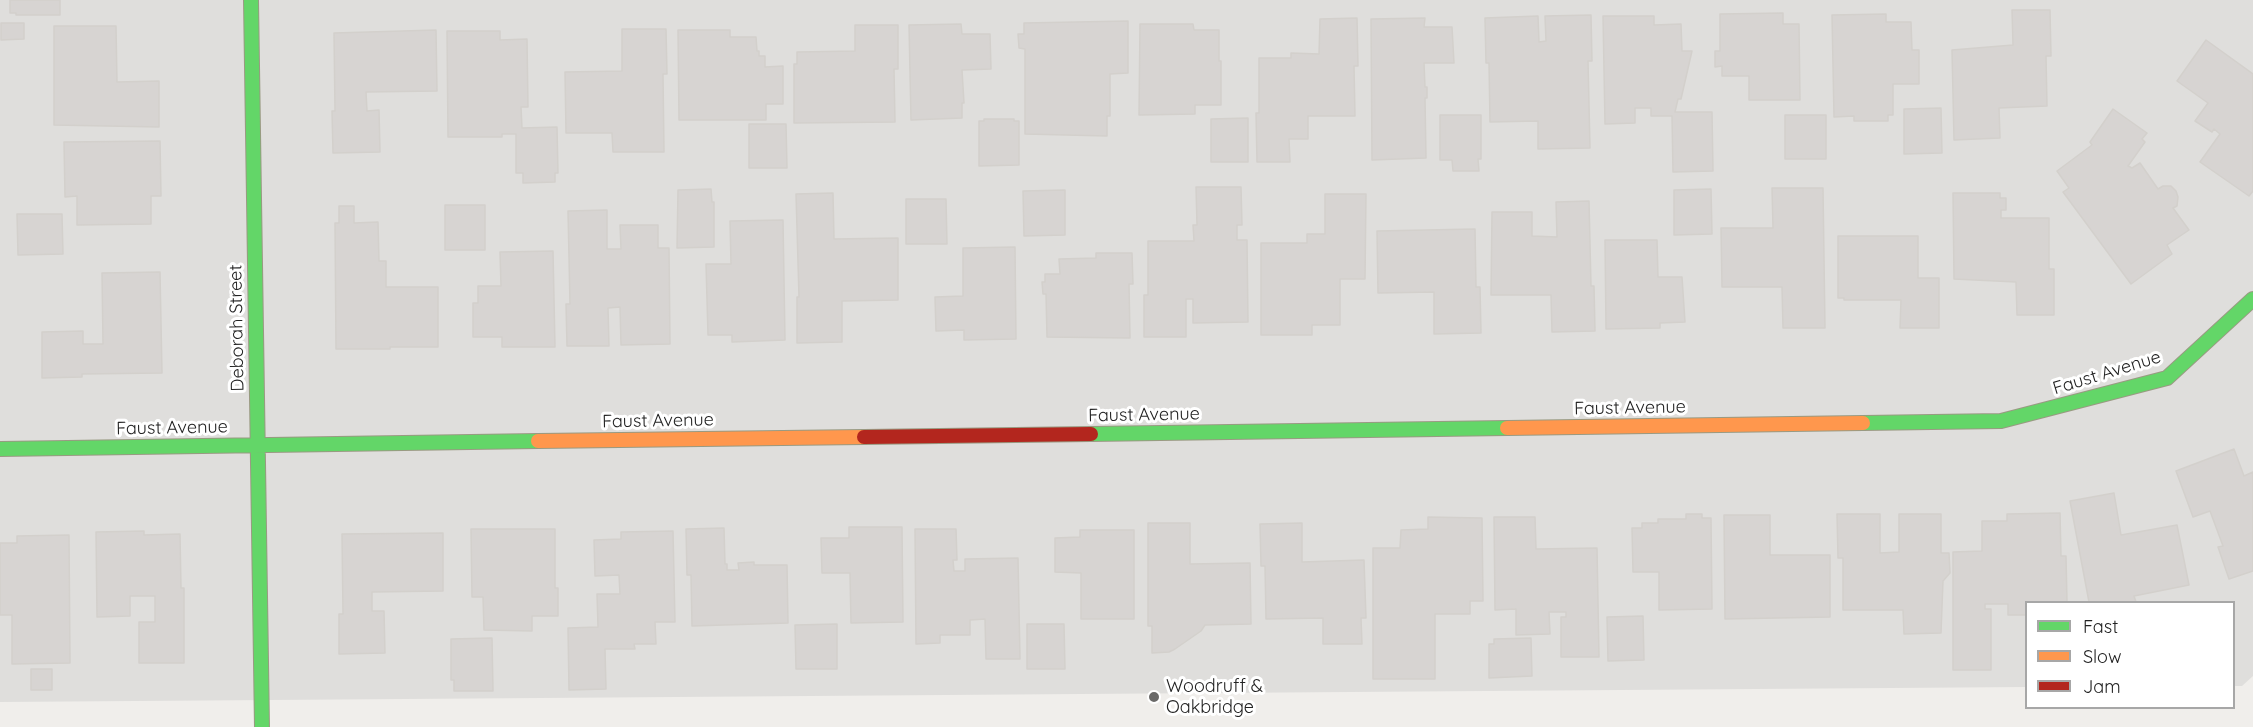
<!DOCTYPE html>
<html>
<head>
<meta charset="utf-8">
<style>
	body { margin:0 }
	#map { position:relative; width:2253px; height:727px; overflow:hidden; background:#f0eeeb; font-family:Quicksand,sans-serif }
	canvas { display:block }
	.legend { position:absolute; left:2025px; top:601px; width:210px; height:108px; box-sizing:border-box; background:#fff; border:2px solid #a7a7a7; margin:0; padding:8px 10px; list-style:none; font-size:18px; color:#222 }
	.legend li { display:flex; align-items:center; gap:12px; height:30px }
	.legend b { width:30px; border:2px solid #a7a7a7 }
</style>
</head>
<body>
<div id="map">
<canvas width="2253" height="727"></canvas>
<ul class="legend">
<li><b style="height:8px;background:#63d668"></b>Fast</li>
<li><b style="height:8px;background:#ff974d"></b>Slow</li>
<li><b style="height:8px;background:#b3261e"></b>Jam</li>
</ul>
</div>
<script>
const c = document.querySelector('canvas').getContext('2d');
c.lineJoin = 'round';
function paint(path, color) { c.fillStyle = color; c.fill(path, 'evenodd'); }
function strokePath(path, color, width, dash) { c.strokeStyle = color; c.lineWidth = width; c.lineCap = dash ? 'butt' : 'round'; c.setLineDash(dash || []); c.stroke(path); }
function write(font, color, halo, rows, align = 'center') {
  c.font = font + ' Quicksand,sans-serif'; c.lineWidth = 6; c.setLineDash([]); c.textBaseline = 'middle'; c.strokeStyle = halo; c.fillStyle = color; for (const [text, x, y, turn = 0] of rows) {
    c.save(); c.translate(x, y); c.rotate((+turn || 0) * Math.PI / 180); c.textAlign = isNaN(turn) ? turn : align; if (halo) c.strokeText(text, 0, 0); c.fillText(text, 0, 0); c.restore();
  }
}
const residential = new Path2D(`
	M 0,0 L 2253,0 L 2253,676 L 2242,686 L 2234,686 L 2234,602 L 2026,602 L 2026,687 L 0,702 Z`);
const building = new Path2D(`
	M 10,0 L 60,0 L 60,15 L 16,15 L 16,13 L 10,13 Z
	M 2012,10 L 2050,10 L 2051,56 L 2046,56 L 2047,106 L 1999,108 L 2000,138 L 1954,140 L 1952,50 L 2013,45 Z
	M 1783,13 L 1783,24 L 1799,24 L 1800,100 L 1749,100 L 1749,76 L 1722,76 L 1722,66 L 1715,67 L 1715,51 L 1720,51 L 1720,14 Z
	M 1886,14 L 1886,22 L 1911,22 L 1912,50 L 1919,50 L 1919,84 L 1893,84 L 1893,115 L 1888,115 L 1888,121 L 1854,121 L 1854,116 L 1834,117 L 1832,15 Z
	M 1591,15 L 1592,61 L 1588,61 L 1590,148 L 1538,149 L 1538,121 L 1490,122 L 1489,63 L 1486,63 L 1485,18 L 1538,16 L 1539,42 L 1546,41 L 1545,16 Z
	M 1603,16 L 1654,16 L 1654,25 L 1681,24 L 1682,51 L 1692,51 L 1681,99 L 1678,99 L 1675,112 L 1712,112 L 1713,171 L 1673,172 L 1672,116 L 1651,116 L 1651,108 L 1635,108 L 1635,123 L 1605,124 Z
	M 1357,18 L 1358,66 L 1354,66 L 1355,116 L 1308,116 L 1308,139 L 1289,139 L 1290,162 L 1257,162 L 1256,113 L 1259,113 L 1259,58 L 1291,58 L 1291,53 L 1319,54 L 1320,19 Z
	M 1425,18 L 1424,27 L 1452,27 L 1454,63 L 1424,63 L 1425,87 L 1427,87 L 1427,98 L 1425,98 L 1426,158 L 1372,160 L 1371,19 Z
	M 1128,21 L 1128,73 L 1110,74 L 1110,116 L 1107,116 L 1107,136 L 1025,134 L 1025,49 L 1019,48 L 1018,34 L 1024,34 L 1024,23 Z
	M 1,23 L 24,23 L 24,39 L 1,40 Z
	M 961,24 L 962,34 L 990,34 L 991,69 L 962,70 L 964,103 L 962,103 L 962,118 L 911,120 L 909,25 Z
	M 1140,24 L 1193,24 L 1194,30 L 1219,30 L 1219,61 L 1221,61 L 1221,105 L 1195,105 L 1195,114 L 1139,115 Z
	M 855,25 L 898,25 L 898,69 L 894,69 L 895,122 L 794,123 L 794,64 L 797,64 L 797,52 L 855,51 Z
	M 54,26 L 116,26 L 117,82 L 159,81 L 159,127 L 54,125 Z
	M 622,29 L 666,29 L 667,74 L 663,74 L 664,152 L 613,152 L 612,133 L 566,133 L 565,72 L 622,71 Z
	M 436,30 L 437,91 L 366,92 L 367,111 L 379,110 L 380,152 L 333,153 L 332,111 L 335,111 L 334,33 Z
	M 678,30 L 730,30 L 730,37 L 756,37 L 757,51 L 759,51 L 759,56 L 765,56 L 765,67 L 783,66 L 783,104 L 766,104 L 766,120 L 679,120 Z
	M 447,31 L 500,31 L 500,40 L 527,39 L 528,107 L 521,107 L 522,128 L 557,127 L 558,173 L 555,173 L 555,182 L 523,183 L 523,173 L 516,173 L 516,134 L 502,134 L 502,137 L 448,137 Z
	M 2206,40 L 2253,74 L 2253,191 L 2249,196 L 2200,162 L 2220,134 L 2214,129 L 2212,132 L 2195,121 L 2208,103 L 2177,81 Z
	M 1941,108 L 1942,153 L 1904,154 L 1904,109 Z
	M 2113,109 L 2147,133 L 2142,139 L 2145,142 L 2128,166 L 2132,168 L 2140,163 L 2158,189 L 2163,186 L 2171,186 L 2176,191 L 2178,197 L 2177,206 L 2173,208 L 2189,230 L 2167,245 L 2172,254 L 2131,284 L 2063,192 L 2069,188 L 2057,171 L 2092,145 L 2090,142 Z
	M 1440,115 L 1481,115 L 1481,159 L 1478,159 L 1479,171 L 1453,171 L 1452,160 L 1440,160 Z
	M 1785,115 L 1826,115 L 1826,159 L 1785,159 Z
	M 1248,118 L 1248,162 L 1211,162 L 1211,119 Z
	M 984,119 L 1014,119 L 1014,121 L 1019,121 L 1019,165 L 979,166 L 979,121 L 984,121 Z
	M 749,124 L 786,124 L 787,168 L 749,168 Z
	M 160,141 L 161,196 L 151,196 L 151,224 L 77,225 L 77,196 L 65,197 L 64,142 Z
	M 1196,187 L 1241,187 L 1242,225 L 1237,225 L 1237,240 L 1247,240 L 1248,322 L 1193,323 L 1193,299 L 1186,299 L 1186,337 L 1144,337 L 1144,295 L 1148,295 L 1148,241 L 1194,241 L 1193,225 L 1197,225 Z
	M 1772,188 L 1823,188 L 1825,328 L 1783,328 L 1782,287 L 1722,287 L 1721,228 L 1773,228 Z
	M 711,189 L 712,202 L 714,202 L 714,247 L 677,248 L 678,190 Z
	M 1711,189 L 1712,234 L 1674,235 L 1674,190 Z
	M 1065,190 L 1065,235 L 1024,236 L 1023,191 Z
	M 833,193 L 834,239 L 898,238 L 898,300 L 842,301 L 842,342 L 797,343 L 797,297 L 799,297 L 796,194 Z
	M 1953,193 L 2000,193 L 2000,198 L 2006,198 L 2006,210 L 2001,210 L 2001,218 L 2049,218 L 2049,269 L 2054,269 L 2054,315 L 2017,315 L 2016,282 L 1954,279 Z
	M 1325,194 L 1366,194 L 1365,279 L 1340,279 L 1340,325 L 1312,325 L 1312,335 L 1261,335 L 1261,243 L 1307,243 L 1307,234 L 1325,234 Z
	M 906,199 L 946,199 L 947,244 L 906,244 Z
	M 1589,201 L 1591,286 L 1594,286 L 1595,331 L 1552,332 L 1551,295 L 1491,295 L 1492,212 L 1532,212 L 1532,236 L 1557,237 L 1556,202 Z
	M 445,205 L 485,205 L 485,250 L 445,250 Z
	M 339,206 L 354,206 L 354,223 L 378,222 L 379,261 L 386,261 L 386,287 L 438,287 L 438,347 L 390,347 L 390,349 L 336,349 L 335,223 L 339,223 Z
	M 607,210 L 607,249 L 621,249 L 620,225 L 658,225 L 658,248 L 669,248 L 670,344 L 621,345 L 620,307 L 608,308 L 609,346 L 567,346 L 566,304 L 570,304 L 568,211 Z
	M 17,214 L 62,214 L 63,254 L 18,255 Z
	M 783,220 L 785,340 L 732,342 L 732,335 L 708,335 L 706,264 L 731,264 L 730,221 Z
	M 1475,229 L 1476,287 L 1480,287 L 1481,333 L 1434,334 L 1434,292 L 1378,293 L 1377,231 Z
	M 1838,236 L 1918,236 L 1918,278 L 1939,278 L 1939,328 L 1900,328 L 1901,300 L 1844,300 L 1844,298 L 1838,298 Z
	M 1605,240 L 1657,240 L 1658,277 L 1682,277 L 1685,322 L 1660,323 L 1660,328 L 1606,329 Z
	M 1015,247 L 1016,339 L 964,340 L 964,330 L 936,331 L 935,297 L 963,296 L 963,248 Z
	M 553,251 L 555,347 L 502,347 L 502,337 L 473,337 L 473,303 L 478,303 L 478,286 L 501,286 L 500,252 Z
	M 1096,253 L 1132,253 L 1133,284 L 1129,284 L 1130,338 L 1047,337 L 1046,294 L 1043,294 L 1042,282 L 1045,282 L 1045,274 L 1060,274 L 1059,259 L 1096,258 Z
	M 160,272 L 162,373 L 82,374 L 82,377 L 42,378 L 42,332 L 83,331 L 83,344 L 103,344 L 102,273 Z
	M 2234,449 L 2244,476 L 2253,472 L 2253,571 L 2229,579 L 2218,547 L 2223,546 L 2210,511 L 2193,517 L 2176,471 Z
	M 2114,493 L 2121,535 L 2177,525 L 2189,585 L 2134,596 L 2136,602 L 2089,602 L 2070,501 Z
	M 2060,513 L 2061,556 L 2066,556 L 2067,602 L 2026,602 L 2026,615 L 2008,615 L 2008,604 L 1985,604 L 1985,609 L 1991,609 L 1991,670 L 1953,670 L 1953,552 L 1982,551 L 1982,521 L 2007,521 L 2007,514 Z
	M 1686,514 L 1702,514 L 1702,518 L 1711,518 L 1712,609 L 1659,610 L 1659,572 L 1633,572 L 1632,528 L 1642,528 L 1642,523 L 1658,523 L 1658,519 L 1686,519 Z
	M 1837,514 L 1880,514 L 1880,553 L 1899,552 L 1899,514 L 1941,514 L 1941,553 L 1949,553 L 1950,573 L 1943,581 L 1941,633 L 1904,634 L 1903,610 L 1843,610 L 1843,558 L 1838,558 Z
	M 1724,515 L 1770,515 L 1770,555 L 1830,555 L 1830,617 L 1725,619 Z
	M 1428,517 L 1482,518 L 1483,601 L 1470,601 L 1470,614 L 1435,614 L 1435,679 L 1373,679 L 1373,548 L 1400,548 L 1401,530 L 1428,529 Z
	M 1494,517 L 1535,517 L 1536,549 L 1597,548 L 1599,657 L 1561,657 L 1561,617 L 1566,617 L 1566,612 L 1549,612 L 1550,634 L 1516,635 L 1516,609 L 1495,610 Z
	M 1148,523 L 1190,523 L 1190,564 L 1250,563 L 1251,624 L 1205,625 L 1201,631 L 1175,649 L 1169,652 L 1152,653 L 1152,626 L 1148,626 Z
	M 1302,523 L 1302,562 L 1364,560 L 1366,618 L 1361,618 L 1362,644 L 1323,644 L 1323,618 L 1266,619 L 1265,566 L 1261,566 L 1260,524 Z
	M 849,527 L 902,527 L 903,622 L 851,623 L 850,573 L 822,573 L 821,538 L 849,538 Z
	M 724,528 L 725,564 L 727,564 L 727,570 L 739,570 L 738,563 L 754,562 L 754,565 L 787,565 L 788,623 L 692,626 L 691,575 L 687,575 L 686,529 Z
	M 471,529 L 555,529 L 555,588 L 558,588 L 558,616 L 532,616 L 532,631 L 484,630 L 483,597 L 472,597 Z
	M 915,529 L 956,529 L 957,560 L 953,560 L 954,571 L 965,571 L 965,559 L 1018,558 L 1020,659 L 986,659 L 985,619 L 970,620 L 970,635 L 940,635 L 940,643 L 916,644 Z
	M 1080,530 L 1134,530 L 1134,619 L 1081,619 L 1081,573 L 1055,572 L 1055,538 L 1080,537 Z
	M 144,531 L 144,535 L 180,534 L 181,588 L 184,588 L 184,663 L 139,663 L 139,622 L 155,622 L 155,596 L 130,596 L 130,616 L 97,617 L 96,532 Z
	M 673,531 L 675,622 L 655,622 L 656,644 L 634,644 L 635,649 L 605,649 L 606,689 L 569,690 L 568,628 L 598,627 L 597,594 L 620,594 L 619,575 L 595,576 L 594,540 L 621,539 L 621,532 Z
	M 443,533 L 443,591 L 372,592 L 372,611 L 384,611 L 385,653 L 339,654 L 339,614 L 343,614 L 342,534 Z
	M 69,535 L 70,663 L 12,664 L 12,615 L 0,615 L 0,543 L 17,543 L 17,536 Z
	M 1643,616 L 1644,660 L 1608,661 L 1607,617 Z
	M 837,624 L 837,669 L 796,669 L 795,625 Z
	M 1027,624 L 1064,624 L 1065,669 L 1027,669 Z
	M 492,638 L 493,691 L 454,691 L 454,680 L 451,680 L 451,639 Z
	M 1531,638 L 1532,676 L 1489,678 L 1489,644 L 1494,644 L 1494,639 Z
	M 31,669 L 52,669 L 52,690 L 31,690 Z`);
const fast = new Path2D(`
	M 251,0 L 262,727
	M 1863,423 L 2001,421 L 2167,378 L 2253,299
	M 1091,434 L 1507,428
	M 0,449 L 538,441`);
const slow = new Path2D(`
	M 1507,428 L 1863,423
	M 538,441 L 864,437`);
const jam = new Path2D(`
	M 864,437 L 1091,434`);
const markers = [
	[1154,697,6,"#6a6968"]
];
const streetNames = [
	["Deborah Street",237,328,-91],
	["Faust Avenue",2107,373,-17],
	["Faust Avenue",1630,408,-1],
	["Faust Avenue",1144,415,-1],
	["Faust Avenue",658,421,-1],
	["Faust Avenue",172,428,-1]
];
const poiNames = [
	["Woodruff &",1166,687],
	["Oakbridge",1166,708]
];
paint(residential, '#dfdedc');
paint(building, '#d7d4d2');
strokePath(building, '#d3d0cc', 1.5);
strokePath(fast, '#999a82', 16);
strokePath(slow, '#999a82', 16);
strokePath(jam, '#999a82', 16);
strokePath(fast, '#63d668', 14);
strokePath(slow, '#ff974d', 14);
strokePath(jam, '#b3261e', 14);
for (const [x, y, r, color] of markers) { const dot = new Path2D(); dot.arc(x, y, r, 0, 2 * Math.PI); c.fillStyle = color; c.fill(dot); strokePath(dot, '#fff', 2); }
write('18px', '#222', '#fff', streetNames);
write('18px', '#222', '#fff', poiNames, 'left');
</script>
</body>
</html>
